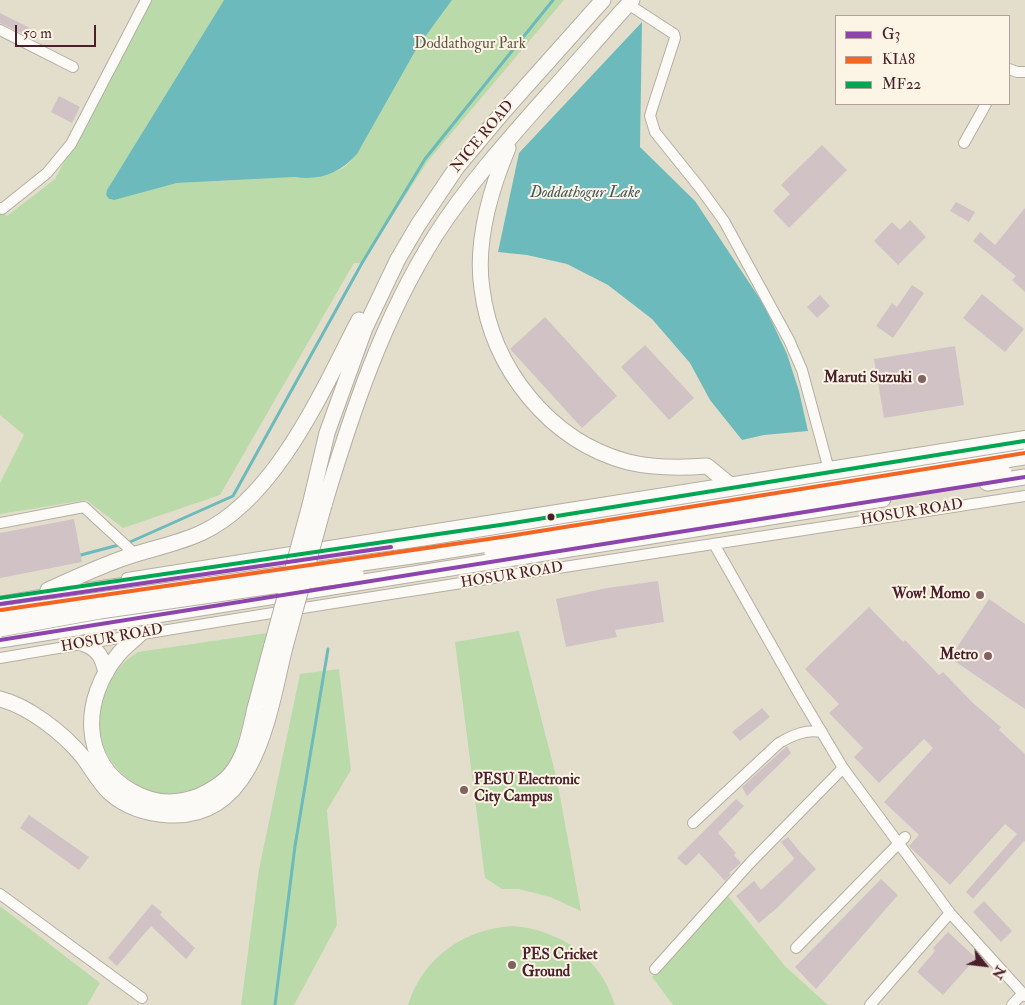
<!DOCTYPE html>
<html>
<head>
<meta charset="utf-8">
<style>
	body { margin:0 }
	#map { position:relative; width:1025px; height:1005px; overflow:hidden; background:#e3decc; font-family:"IM FELL Double Pica",serif }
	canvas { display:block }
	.legend { position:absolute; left:835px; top:15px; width:175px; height:90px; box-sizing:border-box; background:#fcf5e5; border:1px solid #b59f9b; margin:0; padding:6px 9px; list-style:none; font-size:15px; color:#4a1f2b }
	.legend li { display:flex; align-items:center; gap:10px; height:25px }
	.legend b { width:25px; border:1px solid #b59f9b }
	.north { position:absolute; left:960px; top:940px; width:50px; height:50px; -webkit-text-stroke:4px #fcf5e5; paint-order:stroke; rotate:119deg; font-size:14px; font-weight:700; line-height:20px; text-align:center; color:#4a1f2b }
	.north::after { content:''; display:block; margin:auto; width:18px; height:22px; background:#4a1f2b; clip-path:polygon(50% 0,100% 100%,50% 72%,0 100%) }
	.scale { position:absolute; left:15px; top:25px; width:81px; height:22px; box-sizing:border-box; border:2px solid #4a1f2b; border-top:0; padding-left:6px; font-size:15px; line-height:18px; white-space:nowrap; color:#4a1f2b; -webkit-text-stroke:4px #fcf5e5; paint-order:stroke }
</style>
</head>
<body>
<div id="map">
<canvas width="1025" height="1005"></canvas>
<ul class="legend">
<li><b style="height:6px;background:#8e44ad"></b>G3</li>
<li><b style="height:6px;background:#f26522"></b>KIA8</li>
<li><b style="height:6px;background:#00a651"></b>MF22</li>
</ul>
<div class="north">N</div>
<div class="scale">50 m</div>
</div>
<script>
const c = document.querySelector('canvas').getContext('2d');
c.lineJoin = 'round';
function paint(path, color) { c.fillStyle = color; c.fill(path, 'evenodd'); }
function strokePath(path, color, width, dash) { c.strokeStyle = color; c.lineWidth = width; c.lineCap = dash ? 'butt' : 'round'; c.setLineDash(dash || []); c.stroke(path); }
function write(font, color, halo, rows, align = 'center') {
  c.font = font + ' "IM FELL Double Pica",serif'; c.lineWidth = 4; c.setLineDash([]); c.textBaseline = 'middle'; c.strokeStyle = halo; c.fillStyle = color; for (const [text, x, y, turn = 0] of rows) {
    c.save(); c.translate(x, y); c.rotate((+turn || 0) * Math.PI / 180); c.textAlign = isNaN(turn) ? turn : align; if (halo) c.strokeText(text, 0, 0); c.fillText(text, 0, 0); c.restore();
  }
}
const green = new Path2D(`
	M 149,0 L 224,0 L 107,190 L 106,195 L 111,200 L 177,183 L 295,177 C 306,178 329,175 339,170 C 346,167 352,160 357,154 L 417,48 L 452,0 L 564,0 L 428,161 L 362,263 L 354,263 L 220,495 L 123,528 L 86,500 L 0,514 L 0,483 L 24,435 L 0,415 L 0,212 L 7,216 L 55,179 Z
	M 519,631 L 557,780 L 581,911 L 550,897 L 519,889 L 502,889 L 485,878 L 455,642 Z
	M 267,633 L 235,752 C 232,758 229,764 225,769 C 170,835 66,761 108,685 C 116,671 123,661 138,652 Z
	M 339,669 L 351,770 L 327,810 L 337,925 L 294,1005 L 241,1005 L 259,869 L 300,674 Z
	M 728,896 L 785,966 L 828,1005 L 673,1005 L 652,977 Z
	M 0,906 L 100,983 L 87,1005 L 0,1005 Z
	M 513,926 C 561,930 601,958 615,1005 L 408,1005 C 423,957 464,929 513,926 Z`);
const water = new Path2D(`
	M 224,0 L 452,0 L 417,48 L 357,154 C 340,173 320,181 295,177 L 177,183 L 114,200 L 109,199 L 106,195 L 107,190 Z
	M 642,22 L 640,147 L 695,201 L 764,305 L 787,354 L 799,391 L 808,431 L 764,435 L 742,440 L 710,400 L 690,363 L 652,319 L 608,285 L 567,264 L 527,255 L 498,252 L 519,153 Z`);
const stream = new Path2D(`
	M 77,556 L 130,542 L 233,496 L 362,263 L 425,159 L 553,0
	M 275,1005 L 295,846 L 328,649`);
const building = new Path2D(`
	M 0,13 L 36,31 L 32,38 L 0,23 Z
	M 59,96 L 80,107 L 72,123 L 51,112 Z
	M 822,145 L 847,170 L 789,228 L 773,211 L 790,194 L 781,185 Z
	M 956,202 L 975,212 L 969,222 L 950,211 Z
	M 1025,208 L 1025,292 L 1012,280 L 1016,276 L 973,241 L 980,232 L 995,245 Z
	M 910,220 L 926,237 L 898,265 L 874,241 L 892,222 L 900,230 Z
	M 912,285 L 924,293 L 893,338 L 876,326 L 892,303 L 897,307 Z
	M 982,294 L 1024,329 L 1005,352 L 963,318 Z
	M 820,295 L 830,306 L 817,318 L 807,307 Z
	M 545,317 L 617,396 L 582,428 L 510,349 Z
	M 645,345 L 694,398 L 669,420 L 621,367 Z
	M 955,346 L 964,405 L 884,418 L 874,359 Z
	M 74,519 L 82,562 L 0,578 L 0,533 Z
	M 658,581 L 664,622 L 615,630 L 617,637 L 566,647 L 556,599 L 607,588 Z
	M 989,599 L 1025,624 L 1025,709 L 950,658 Z
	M 869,607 L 903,642 L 905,640 L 939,675 L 943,672 L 974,704 L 1001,727 L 999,730 L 1025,754 L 1025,842 L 1024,841 L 973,899 L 966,892 L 1017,834 L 1005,824 L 950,885 L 912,849 L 909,846 L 919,835 L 884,802 L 933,748 L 924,739 L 879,783 L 854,757 L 863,748 L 829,713 L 839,704 L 805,669 Z
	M 762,708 L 770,717 L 740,741 L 732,732 Z
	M 787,746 L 791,753 L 747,796 L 742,787 Z
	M 736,799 L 744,806 L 718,833 L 736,853 L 734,855 L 741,863 L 729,873 L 731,874 L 725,881 L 699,853 L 686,866 L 677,858 Z
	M 29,815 L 89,857 L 79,870 L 20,828 Z
	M 788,837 L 800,852 L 816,869 L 777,908 L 759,923 L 736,896 L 754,881 L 761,890 L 793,860 L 794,858 L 781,842 Z
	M 881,879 L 898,895 L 816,989 L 795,967 Z
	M 984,901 L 1012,931 L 1001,942 L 973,912 Z
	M 152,904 L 162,912 L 160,915 L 195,948 L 186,959 L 151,926 L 117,966 L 108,958 Z
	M 948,932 L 976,958 L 943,995 L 917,972 L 935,951 L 933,948 Z`);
const minor = new Path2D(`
	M 628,4 L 674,34 L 675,38 L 652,109 L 650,116 L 655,132 L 700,188 L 724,221 L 789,340 L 802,370 L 828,466
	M 0,30 L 73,67
	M 1009,69 L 1017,72 L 1025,72
	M 964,143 L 986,104
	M 0,208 L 2,209 L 47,173 L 71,144 L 146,0
	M 0,523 L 84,507 L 136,555
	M 714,544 L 799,694 L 843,768 L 950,913 L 1025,996
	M 127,578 L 1025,436
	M 0,658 C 341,600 683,549 1025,496
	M 693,823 L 779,743 C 793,735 806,729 822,732
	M 0,894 L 142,998
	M 796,948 L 905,837
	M 655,969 L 750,863 L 843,768
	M 870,1005 L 950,913
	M 1012,1005 L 1023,993`);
const highway = new Path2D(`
	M 508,148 C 490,191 475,242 482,289 C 492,368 549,441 628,462 C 653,468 681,468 707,466 L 740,493
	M 987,483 L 1025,477
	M 310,505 L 327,433 L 365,328 L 398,259 L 418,225 L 457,167 L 504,111 L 603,0
	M 324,505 C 352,412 383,318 435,236 C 467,186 507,141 546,97 C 575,65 603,32 632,0
	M 48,590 C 72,579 96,568 121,559 C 148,549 175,545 201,533 C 276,499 323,389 359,320
	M 0,604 L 50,596 L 508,530 L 1025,447
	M 140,634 C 133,641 124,647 118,655 C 82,698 79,763 133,792 C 154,804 176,805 199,796 C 210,791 222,784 230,775 C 246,756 250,730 255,708 C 261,687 266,666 272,645
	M 0,640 L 883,499
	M 84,644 C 99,649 103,659 106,673
	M 0,699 C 29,706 64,734 83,757 C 92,769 99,783 110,793 C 127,808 148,814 170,815 C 257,819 269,711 285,647`);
const highwayBridge = new Path2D(`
	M 492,553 L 1004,473
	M 0,614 L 426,554 L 1025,457
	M 0,629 L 100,611 L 356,574
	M 272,645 L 310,505
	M 285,647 L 324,505`);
const bus1 = new Path2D(`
	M 0,604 L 391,547
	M 0,640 L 1025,477`);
const bus2 = new Path2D(`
	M 1,610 L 509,536 L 1025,453`);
const bus3 = new Path2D(`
	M 0,598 L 507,524 L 1024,441`);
const markers = [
	[922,379,5,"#806263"],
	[551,517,4.5,"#4a1f2b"],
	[980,595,5,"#806263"],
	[988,656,5,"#806263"],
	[464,790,5,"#806263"],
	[512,965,5,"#806263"]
];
const parkNames = [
	["Doddathogur Park",470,45]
];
const streetNames = [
	["NICE ROAD",483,137,-50],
	["HOSUR ROAD",912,513,-9],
	["HOSUR ROAD",512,576,-9],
	["HOSUR ROAD",112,639,-10]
];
const poiNames = [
	["Maruti Suzuki",912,379],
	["Wow! Momo",970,595],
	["Metro",978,656],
	["PESU Electronic",474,781,"left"],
	["City Campus",474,798,"left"],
	["PES Cricket",522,956,"left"],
	["Ground",522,973,"left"]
];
const waterNames = [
	["Doddathogur Lake",585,194]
];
paint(green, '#badba9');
paint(water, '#6cbabb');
strokePath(stream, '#6cbabb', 3);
paint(building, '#d1c2c5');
strokePath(minor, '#b5aea3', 12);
strokePath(highway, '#b5aea3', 17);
strokePath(minor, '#fbfaf7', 10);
strokePath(highway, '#fbfaf7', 15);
strokePath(highwayBridge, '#b5aea3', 17, []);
strokePath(highwayBridge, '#fbfaf7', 15);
strokePath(bus1, '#8e44ad', 4);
strokePath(bus2, '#f26522', 4);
strokePath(bus3, '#00a651', 4);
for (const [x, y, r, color] of markers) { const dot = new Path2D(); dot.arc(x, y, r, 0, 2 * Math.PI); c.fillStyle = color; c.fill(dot); strokePath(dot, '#fcf5e5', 2); }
write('15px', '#625648', '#fcf5e5', parkNames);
write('15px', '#4a1f2b', '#fcf5e5', streetNames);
write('bold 15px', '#4a1f2b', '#fcf5e5', poiNames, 'right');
write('italic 16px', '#435762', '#fcf5e5', waterNames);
</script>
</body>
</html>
